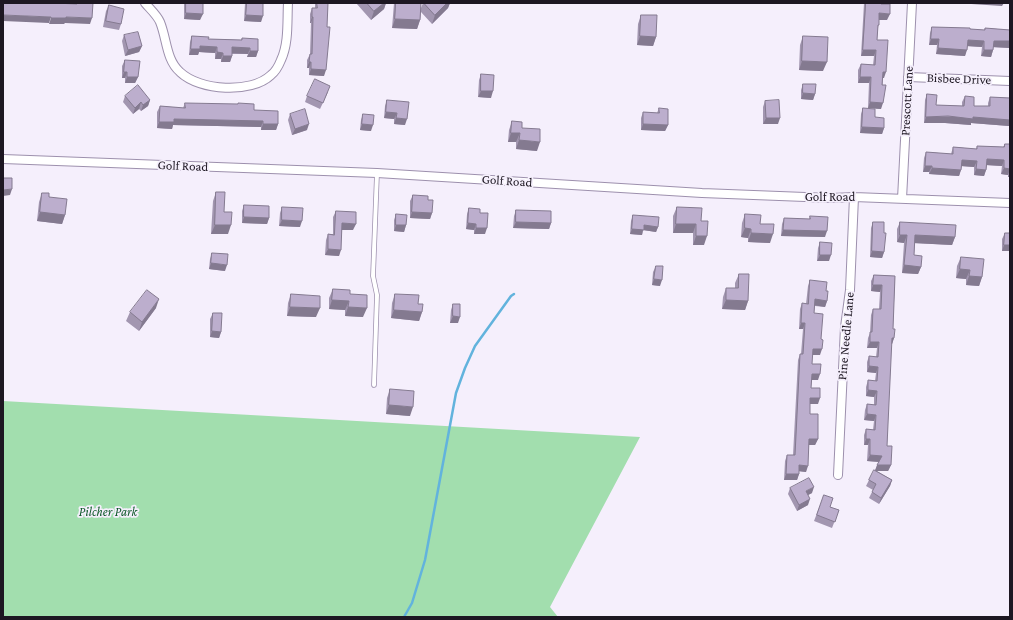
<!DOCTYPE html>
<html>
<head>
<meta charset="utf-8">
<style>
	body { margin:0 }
	#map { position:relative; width:1013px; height:620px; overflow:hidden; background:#f5effc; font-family:"Crimson Pro",serif }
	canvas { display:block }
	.frame { position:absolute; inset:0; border:4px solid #1d1722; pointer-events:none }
</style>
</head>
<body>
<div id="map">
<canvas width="1013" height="620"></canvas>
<div class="frame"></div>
</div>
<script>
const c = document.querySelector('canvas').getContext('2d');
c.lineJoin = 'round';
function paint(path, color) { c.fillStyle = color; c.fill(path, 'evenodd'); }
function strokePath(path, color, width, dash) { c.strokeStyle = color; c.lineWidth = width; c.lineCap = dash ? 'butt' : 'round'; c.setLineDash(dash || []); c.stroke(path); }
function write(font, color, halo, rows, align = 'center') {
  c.font = font + ' "Crimson Pro",serif'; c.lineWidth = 3.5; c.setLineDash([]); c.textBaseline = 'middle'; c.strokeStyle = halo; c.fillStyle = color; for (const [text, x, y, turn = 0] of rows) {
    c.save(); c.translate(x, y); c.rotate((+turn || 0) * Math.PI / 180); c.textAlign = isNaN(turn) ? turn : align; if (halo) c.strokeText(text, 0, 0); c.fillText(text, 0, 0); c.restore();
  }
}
const green = new Path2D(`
	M 3,401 L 640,437 L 550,607 L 558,617 L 3,617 Z`);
const stream = new Path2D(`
	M 404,617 L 412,603 L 425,560 L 456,393 L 465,368 L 475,346 L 511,296 L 514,294`);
const service = new Path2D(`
	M 374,385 L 377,295 L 373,276 L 377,173`);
const minor = new Path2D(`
	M 145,3 C 150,9 157,15 160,22 C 167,39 166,60 180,72 C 200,91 251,94 271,75 C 275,72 279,65 281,60 C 289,43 287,21 288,3
	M 908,77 L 1010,81
	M 3,159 L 377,173 L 702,193 L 831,198 L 854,197 L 1010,203
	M 902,199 L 912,3
	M 838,475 L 845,327 L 850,290 L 854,197`);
const wall = new Path2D(`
	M 184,3 L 203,3 L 200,20 L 184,19 Z
	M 245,3 L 263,3 L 261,22 L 244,21 Z
	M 315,3 L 328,3 L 324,76 L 309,75 L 309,68 L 307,68 L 307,60 L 310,54 L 311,23 L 310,23 L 310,14 L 312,8 L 315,8 Z
	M 356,3 L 386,3 L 384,9 L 371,20 Z
	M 394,3 L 421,3 L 421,8 L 423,3 L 450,3 L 448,8 L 432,24 L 421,12 L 420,20 L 417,29 L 392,28 Z
	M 864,3 L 881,3 L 887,20 L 879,20 L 878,28 L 877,40 L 884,78 L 883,78 L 881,109 L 868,108 L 869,83 L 858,83 L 858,70 L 861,64 L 873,65 L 874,56 L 861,56 Z
	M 109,5 L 121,24 L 119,30 L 103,27 L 106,11 Z
	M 641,15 L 656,37 L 653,46 L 637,45 L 638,24 Z
	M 932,27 L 984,30 L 985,28 L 1010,30 L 1010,48 L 993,47 L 993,50 L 991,57 L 981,56 L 982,47 L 967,46 L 965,56 L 936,54 L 937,45 L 929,45 L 930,33 Z
	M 124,35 L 142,46 L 139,52 L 125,56 L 122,41 Z
	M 192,36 L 208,39 L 241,40 L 242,38 L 258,51 L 256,57 L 247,57 L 248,54 L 232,54 L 232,56 L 230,62 L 221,62 L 221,59 L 215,59 L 215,53 L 199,52 L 198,55 L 189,55 L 190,42 Z
	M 803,36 L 823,71 L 799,70 L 800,45 Z
	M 125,60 L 138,77 L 135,83 L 125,83 L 125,78 L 122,78 L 122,66 Z
	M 481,74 L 491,98 L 478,97 L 479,80 Z
	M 803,84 L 815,94 L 813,100 L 801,99 L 801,90 Z
	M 328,92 L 320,109 L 305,102 L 307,96 Z
	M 927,94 L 936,105 L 962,106 L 962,102 L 965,96 L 974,106 L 988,106 L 988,103 L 990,97 L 1010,98 L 1010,130 L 1009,130 L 1009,126 L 971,123 L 971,125 L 945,123 L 924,123 L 925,100 Z
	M 125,96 L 150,100 L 148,106 L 141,111 L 139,109 L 133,114 L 123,102 Z
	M 387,100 L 405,125 L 394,124 L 394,119 L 384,118 L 385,106 Z
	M 765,101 L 778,124 L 763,124 L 763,107 Z
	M 185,103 L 254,110 L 278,124 L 276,130 L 261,130 L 261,127 L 173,125 L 172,129 L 157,128 L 157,112 L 160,106 L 183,108 Z
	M 659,108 L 668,125 L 665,131 L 641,130 L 641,118 L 643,112 L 657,113 Z
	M 863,108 L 875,117 L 884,128 L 882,134 L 860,133 L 861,114 Z
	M 290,114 L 307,130 L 292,135 L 288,120 Z
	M 363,114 L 371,131 L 360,130 L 361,120 Z
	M 512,121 L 522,128 L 537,151 L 516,149 L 516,142 L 508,142 L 509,130 Z
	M 1005,144 L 1010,144 L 1010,177 L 1008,177 L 1008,175 L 1001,174 L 1002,166 L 987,165 L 986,170 L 984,176 L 974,175 L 974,167 L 962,166 L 959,176 L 929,174 L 929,172 L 923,172 L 924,158 L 926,152 L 951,154 L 953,147 L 976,149 L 977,146 L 1003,147 Z
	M 216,192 L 224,212 L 228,234 L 211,234 L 213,201 Z
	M 42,193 L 49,197 L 65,215 L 62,224 L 37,221 L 39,202 Z
	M 413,195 L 428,200 L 432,213 L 430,219 L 410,218 L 410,201 Z
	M 244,205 L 269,218 L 267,224 L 242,223 L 242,211 Z
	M 282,207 L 300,227 L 279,226 L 280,213 Z
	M 677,207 L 701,221 L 704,245 L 693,245 L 693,233 L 673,233 L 673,216 Z
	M 469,208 L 480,213 L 485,234 L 474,234 L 474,230 L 466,229 L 467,214 Z
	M 516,210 L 551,223 L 549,229 L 513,228 L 514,216 Z
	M 336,211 L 353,230 L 342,230 L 339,256 L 325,255 L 326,240 L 328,234 L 333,234 L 333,217 Z
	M 396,214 L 406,225 L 404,232 L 394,231 L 394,220 Z
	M 745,214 L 760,224 L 770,243 L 748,242 L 748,238 L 741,237 L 742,223 Z
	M 633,215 L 658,227 L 656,232 L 643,230 L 642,235 L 630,234 L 631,221 Z
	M 810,216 L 825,237 L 781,236 L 782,224 L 784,218 L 809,219 Z
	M 873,222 L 884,252 L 882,258 L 870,257 L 871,228 Z
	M 900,222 L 955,237 L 952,245 L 915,243 L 914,255 L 921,267 L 918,274 L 902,273 L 904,243 L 897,242 L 897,229 Z
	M 1005,233 L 1010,233 L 1010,251 L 1002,251 L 1002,239 Z
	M 820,242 L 829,261 L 817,261 L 818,248 Z
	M 212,253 L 225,271 L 209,269 L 210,259 Z
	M 961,257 L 982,277 L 979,286 L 966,285 L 966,279 L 956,278 L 957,266 Z
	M 656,266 L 660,286 L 652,285 L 653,272 Z
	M 739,274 L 748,301 L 745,310 L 722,309 L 723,297 L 726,288 L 735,288 L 735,283 Z
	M 874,275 L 895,276 L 893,329 L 894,338 L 892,344 L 891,344 L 887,446 L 891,465 L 888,471 L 877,471 L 892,480 L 890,486 L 879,504 L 869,498 L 873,490 L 866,486 L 869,480 L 875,470 L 879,462 L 867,461 L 868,445 L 864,445 L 864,435 L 866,429 L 873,430 L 874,421 L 864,420 L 865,410 L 867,404 L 874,405 L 874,397 L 866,396 L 866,387 L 868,380 L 875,381 L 876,373 L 867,372 L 867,362 L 869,356 L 876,357 L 877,348 L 867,348 L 868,338 L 870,333 L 871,315 L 873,309 L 879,309 L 880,292 L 871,291 L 871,281 Z
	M 810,280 L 826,291 L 827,301 L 825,307 L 815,306 L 814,313 L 820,355 L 812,355 L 812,364 L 818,380 L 812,380 L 811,388 L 818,404 L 810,404 L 810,414 L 818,439 L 815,445 L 809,445 L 806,472 L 799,471 L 799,474 L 797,480 L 784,480 L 785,461 L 787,455 L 793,455 L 798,360 L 800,354 L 801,354 L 803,329 L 799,329 L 800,309 L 802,303 L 806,304 L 808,286 Z
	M 333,289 L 350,294 L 363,317 L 345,316 L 345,310 L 329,309 L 329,298 Z
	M 291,294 L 316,317 L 287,316 L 288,303 Z
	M 395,294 L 418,304 L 422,312 L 419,321 L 391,318 L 392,303 Z
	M 453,304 L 458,323 L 450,323 L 451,310 Z
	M 156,308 L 139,331 L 126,321 L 130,312 Z
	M 213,313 L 221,332 L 219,338 L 210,337 L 210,319 Z
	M 390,389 L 410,416 L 386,414 L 387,398 Z
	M 790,488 L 812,493 L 808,495 L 808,505 L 797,511 L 788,494 Z
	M 824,495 L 830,507 L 839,510 L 832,528 L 814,521 Z`);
const shadedWall = new Path2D(`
	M 384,3 L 386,3 L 384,9 L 371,20 L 374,11 Z
	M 447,3 L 450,3 L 448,8 L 432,24 L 435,15 Z
	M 956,3 L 1004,3 L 1002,6 Z
	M 186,13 L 203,14 L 200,20 L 184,19 Z
	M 879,13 L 890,14 L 887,20 L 877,20 Z
	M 3,15 L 51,17 L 49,23 L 3,21 Z
	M 246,15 L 263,16 L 261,22 L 244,21 Z
	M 66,17 L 92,18 L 90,24 L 65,23 L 64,24 L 49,24 L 51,18 Z
	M 312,17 L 313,17 L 311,23 L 310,23 Z
	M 395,19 L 420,20 L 417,29 L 392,28 Z
	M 640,36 L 656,37 L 653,46 L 637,45 Z
	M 931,39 L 939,39 L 937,45 L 929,45 Z
	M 968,40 L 984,41 L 982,47 L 966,46 Z
	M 994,41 L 1010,41 L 1010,48 L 991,47 Z
	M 142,46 L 139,52 L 125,56 L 128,50 Z
	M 200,46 L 217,47 L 215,53 L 199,52 L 198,55 L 189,55 L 191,49 Z
	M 232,47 L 250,48 L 248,54 L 230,53 Z
	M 938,48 L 967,50 L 965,56 L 936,54 Z
	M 863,50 L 876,50 L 874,56 L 861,56 Z
	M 984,50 L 993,50 L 991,57 L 981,56 Z
	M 250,51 L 258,51 L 256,57 L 247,57 Z
	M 217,52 L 223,53 L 221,59 L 215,59 Z
	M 223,56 L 232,56 L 230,62 L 221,62 Z
	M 802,61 L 827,62 L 823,71 L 799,70 Z
	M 309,62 L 311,62 L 309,68 L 307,68 Z
	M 311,69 L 326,70 L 324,76 L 309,75 Z
	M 124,72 L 127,72 L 125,78 L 122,78 Z
	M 883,72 L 886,72 L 884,78 L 881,78 Z
	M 127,77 L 138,77 L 135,83 L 125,83 Z
	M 860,77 L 871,77 L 869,83 L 858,83 Z
	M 481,91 L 493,91 L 491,98 L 478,97 Z
	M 803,93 L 815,94 L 813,100 L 801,99 Z
	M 150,100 L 148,106 L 141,111 L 143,105 Z
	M 141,102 L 139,109 L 133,114 L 135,108 Z
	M 870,102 L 883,103 L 881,109 L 868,108 Z
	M 386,112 L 397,113 L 394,119 L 384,118 Z
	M 926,117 L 973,117 L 1010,120 L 1010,122 L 1009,126 L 971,123 L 971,125 L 945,123 L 924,123 Z
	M 396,118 L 407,119 L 405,125 L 394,124 Z
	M 766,118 L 780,118 L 778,124 L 763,124 Z
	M 174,119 L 263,121 L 261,127 L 173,125 L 172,129 L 157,128 L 159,122 Z
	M 263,124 L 278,124 L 276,130 L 261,130 Z
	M 309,124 L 307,130 L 292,135 L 295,129 Z
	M 362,124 L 373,125 L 371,131 L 360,130 Z
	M 643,124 L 668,125 L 665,131 L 641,130 Z
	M 862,127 L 884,128 L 882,134 L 860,133 Z
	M 511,133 L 520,133 L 516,142 L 508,142 Z
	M 519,140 L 540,142 L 537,151 L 516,149 Z
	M 987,159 L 1004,160 L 1002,166 L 985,165 Z
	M 962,160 L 977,161 L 974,167 L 960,166 Z
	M 925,166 L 932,166 L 929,172 L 923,172 Z
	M 932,168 L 961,170 L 959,176 L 929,174 Z
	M 1004,168 L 1010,169 L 1008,175 L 1001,174 Z
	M 976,169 L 986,170 L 984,176 L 974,175 Z
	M 1010,172 L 1010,177 L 1008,177 Z
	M 12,189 L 10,195 L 3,196 L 3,190 Z
	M 40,212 L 65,215 L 62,224 L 37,221 Z
	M 412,212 L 432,213 L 430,219 L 410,218 Z
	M 244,217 L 269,218 L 267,224 L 242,223 Z
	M 282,220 L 302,221 L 300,227 L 279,226 Z
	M 516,222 L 551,223 L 549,229 L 513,228 Z
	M 342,223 L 356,224 L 353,230 L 340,230 Z
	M 468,223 L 476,224 L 474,230 L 466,229 Z
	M 676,224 L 696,224 L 693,233 L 673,233 Z
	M 215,225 L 231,225 L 228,234 L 211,234 Z
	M 396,225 L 406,225 L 404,232 L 394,231 Z
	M 644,225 L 658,227 L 656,232 L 643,230 L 642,235 L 630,234 L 632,229 Z
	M 476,228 L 487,228 L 485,234 L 474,234 Z
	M 745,228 L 751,229 L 748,238 L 741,237 Z
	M 783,230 L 827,231 L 825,237 L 781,236 Z
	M 751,233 L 773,234 L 770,243 L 748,242 Z
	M 900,235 L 907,235 L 904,243 L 897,242 Z
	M 915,235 L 955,237 L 952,245 L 912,243 Z
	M 696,236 L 707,236 L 704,245 L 693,245 Z
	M 1004,245 L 1010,245 L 1010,251 L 1002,251 Z
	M 328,249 L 341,250 L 339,256 L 325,255 Z
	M 872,251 L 884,252 L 882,258 L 870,257 Z
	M 820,255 L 831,255 L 829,261 L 817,261 Z
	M 211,263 L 227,265 L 225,271 L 209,269 Z
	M 904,265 L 921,267 L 918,274 L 902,273 Z
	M 960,269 L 970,270 L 966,279 L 956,278 Z
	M 969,276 L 982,277 L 979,286 L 966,285 Z
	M 654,279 L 662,280 L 660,286 L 652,285 Z
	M 873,285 L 882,285 L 880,292 L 871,291 Z
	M 159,299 L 156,308 L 139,331 L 142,322 Z
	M 815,299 L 827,301 L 825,307 L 813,305 Z
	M 332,300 L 349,301 L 345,310 L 329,309 Z
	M 726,300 L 748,301 L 745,310 L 722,309 Z
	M 290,307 L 320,308 L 316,317 L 287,316 Z
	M 348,307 L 367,308 L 363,317 L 345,316 Z
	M 394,310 L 422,312 L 419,321 L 391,318 Z
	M 453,316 L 460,317 L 458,323 L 450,323 Z
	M 801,323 L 805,323 L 803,329 L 799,329 Z
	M 212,331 L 221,332 L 219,338 L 210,337 Z
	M 892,338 L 894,338 L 892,344 L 890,344 Z
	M 870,342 L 879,342 L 877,348 L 867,348 Z
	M 813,349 L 822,349 L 820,355 L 810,355 Z
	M 869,366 L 878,367 L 876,373 L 867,372 Z
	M 812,374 L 820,374 L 818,380 L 810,380 Z
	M 868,390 L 877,391 L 874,397 L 866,396 Z
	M 810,398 L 820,398 L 818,404 L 808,404 Z
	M 389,405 L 413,407 L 410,416 L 386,414 Z
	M 867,414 L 876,415 L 874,421 L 864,420 Z
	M 809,439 L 818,439 L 815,445 L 806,445 Z
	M 866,439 L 870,439 L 868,445 L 864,445 Z
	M 870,455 L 882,456 L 880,462 L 867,461 Z
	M 799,465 L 808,466 L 806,472 L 797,471 Z
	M 877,465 L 891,465 L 888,471 L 875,471 Z
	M 786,474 L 799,474 L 797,480 L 784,480 Z
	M 892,480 L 890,486 L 879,504 L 881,498 Z
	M 814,487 L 812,493 L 804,497 L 806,491 Z
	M 810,499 L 808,505 L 797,511 L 799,505 Z`);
const building = new Path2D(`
	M 3,3 L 54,3 L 77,4 L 77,3 L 93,3 L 92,18 L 66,17 L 66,18 L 51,18 L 51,17 L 3,15 Z
	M 186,3 L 203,3 L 203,14 L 186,13 Z
	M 247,3 L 263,3 L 263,16 L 246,15 Z
	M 317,3 L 328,3 L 327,27 L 330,27 L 326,70 L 311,69 L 311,62 L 309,62 L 310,54 L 312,54 L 313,17 L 312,17 L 312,8 L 317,8 Z
	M 367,3 L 384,3 L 374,11 Z
	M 396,3 L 421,3 L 420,20 L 395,19 Z
	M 424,3 L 447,3 L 435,15 Z
	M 866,3 L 881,3 L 881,4 L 890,4 L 890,14 L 879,13 L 879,25 L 878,25 L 877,40 L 888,40 L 886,72 L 883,72 L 882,85 L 886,85 L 883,103 L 870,102 L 871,77 L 860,77 L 861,64 L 875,65 L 876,50 L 863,50 Z
	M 109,5 L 124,9 L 121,24 L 106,21 Z
	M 641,15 L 657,15 L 656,37 L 640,36 Z
	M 932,27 L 970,28 L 970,29 L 985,30 L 985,28 L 1010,30 L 1010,41 L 994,41 L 993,50 L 984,50 L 984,41 L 968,40 L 967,50 L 938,48 L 939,39 L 931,39 Z
	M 138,32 L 142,46 L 128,50 L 124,35 Z
	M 192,36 L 209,37 L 208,39 L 242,40 L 242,38 L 258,39 L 258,51 L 250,51 L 250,48 L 232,47 L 232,56 L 223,56 L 223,53 L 217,52 L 217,47 L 200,46 L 200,49 L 191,49 Z
	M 803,36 L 828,37 L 827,62 L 802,61 Z
	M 125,60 L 140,61 L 138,77 L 127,77 L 127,72 L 124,72 Z
	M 481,74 L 494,75 L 493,91 L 481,91 Z
	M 315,79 L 330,86 L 323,103 L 307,96 Z
	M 803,84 L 816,84 L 815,94 L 803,93 Z
	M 138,85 L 150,100 L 143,105 L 141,102 L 135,108 L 125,96 Z
	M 927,94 L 937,95 L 936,105 L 964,106 L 965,96 L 974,97 L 974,106 L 990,106 L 990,97 L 1010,98 L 1010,120 L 973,117 L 973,119 L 948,116 L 926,117 Z
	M 387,100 L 409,102 L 407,119 L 396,118 L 397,113 L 386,112 Z
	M 779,100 L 780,118 L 766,118 L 765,101 Z
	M 185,103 L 238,104 L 238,103 L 254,104 L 254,110 L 278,111 L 278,124 L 263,124 L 263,121 L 174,119 L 174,122 L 159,122 L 160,106 L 185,108 Z
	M 659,108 L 668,109 L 668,125 L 643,124 L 643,112 L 659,113 Z
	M 863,108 L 875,109 L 875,117 L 884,118 L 884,128 L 862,127 Z
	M 305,109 L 309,124 L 295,129 L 290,114 Z
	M 363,114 L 374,115 L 373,125 L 362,124 Z
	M 512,121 L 522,122 L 522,128 L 540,129 L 540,142 L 519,140 L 520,133 L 511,133 Z
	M 1005,144 L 1010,144 L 1010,169 L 1004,168 L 1004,160 L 987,159 L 986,170 L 976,169 L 977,161 L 962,160 L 961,170 L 932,168 L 932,166 L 925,166 L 926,152 L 953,154 L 953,147 L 977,149 L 977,146 L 1004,147 Z
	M 3,178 L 12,178 L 12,189 L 3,190 Z
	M 216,192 L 225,192 L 224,212 L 232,212 L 231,225 L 215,225 Z
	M 42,193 L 49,193 L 49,197 L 67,199 L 65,215 L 40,212 Z
	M 413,195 L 428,196 L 428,200 L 433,200 L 432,213 L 412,212 Z
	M 244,205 L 269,206 L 269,218 L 244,217 Z
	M 282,207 L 303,208 L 302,221 L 282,220 Z
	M 677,207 L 702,208 L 701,221 L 708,221 L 707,236 L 696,236 L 696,224 L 676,224 Z
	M 469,208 L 480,209 L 480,213 L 488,213 L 487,228 L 476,228 L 476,224 L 468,223 Z
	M 516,210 L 551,211 L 551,223 L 516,222 Z
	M 336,211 L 356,212 L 356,224 L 342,223 L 341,250 L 328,249 L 328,234 L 334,235 Z
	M 396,214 L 407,215 L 406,225 L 396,225 Z
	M 745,214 L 761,215 L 760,224 L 774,224 L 773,234 L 751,233 L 751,229 L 745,228 Z
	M 633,215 L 659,217 L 658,227 L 644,225 L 644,230 L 632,229 Z
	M 810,216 L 828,217 L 827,231 L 783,230 L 784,218 L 810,219 Z
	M 873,222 L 884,222 L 884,233 L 886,233 L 884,252 L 872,251 Z
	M 900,222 L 956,225 L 955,237 L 915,235 L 914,255 L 922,256 L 921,267 L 904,265 L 907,235 L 900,235 Z
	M 1005,233 L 1010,233 L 1010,245 L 1004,245 Z
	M 820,242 L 832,243 L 831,255 L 820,255 Z
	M 212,253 L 228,254 L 227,265 L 211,263 Z
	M 961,257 L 984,259 L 982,277 L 969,276 L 970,270 L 960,269 Z
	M 656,266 L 663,266 L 662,280 L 654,279 Z
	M 739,274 L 749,274 L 748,301 L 726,300 L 726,288 L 738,288 Z
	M 874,275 L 895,276 L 893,329 L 895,329 L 894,338 L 892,338 L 887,446 L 892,446 L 891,465 L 877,465 L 882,456 L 870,455 L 870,439 L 866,439 L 866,429 L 875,430 L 876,415 L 867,414 L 867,404 L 876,405 L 877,391 L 868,390 L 868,380 L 877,381 L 878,367 L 869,366 L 869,356 L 878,357 L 879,342 L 870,342 L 870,332 L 872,332 L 873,309 L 881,309 L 882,285 L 873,285 Z
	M 810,280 L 827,282 L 826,291 L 828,291 L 827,301 L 815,299 L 814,313 L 823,314 L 821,339 L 823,340 L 822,349 L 813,349 L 812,364 L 821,364 L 820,374 L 812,374 L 811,388 L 820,388 L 820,398 L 810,398 L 810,414 L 818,414 L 818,439 L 809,439 L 808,466 L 799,465 L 799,474 L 786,474 L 787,455 L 795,455 L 800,354 L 803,354 L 805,323 L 801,323 L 802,303 L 808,304 Z
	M 333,289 L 350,290 L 350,294 L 367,295 L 367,308 L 348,307 L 349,301 L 332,300 Z
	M 147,290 L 159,299 L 142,322 L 130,312 Z
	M 291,294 L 320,296 L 320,308 L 290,307 Z
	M 395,294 L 419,295 L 418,304 L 423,304 L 422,312 L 394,310 Z
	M 453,304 L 460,304 L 460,317 L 453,316 Z
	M 213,313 L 222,313 L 221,332 L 212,331 Z
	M 390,389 L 414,391 L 413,407 L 389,405 Z
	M 874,470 L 892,480 L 881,498 L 872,492 L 876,484 L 869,480 Z
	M 809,478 L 814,487 L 806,491 L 810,499 L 799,505 L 790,488 Z
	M 824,495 L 833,498 L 830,507 L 839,510 L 835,522 L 817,515 Z`);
const streetNames = [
	["Bisbee Drive",959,79,2],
	["Prescott Lane",907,101,-87],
	["Golf Road",183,166,2],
	["Golf Road",507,181,4],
	["Golf Road",830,197],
	["Pine Needle Lane",846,336,-85]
];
const parkNames = [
	["Pilcher Park",108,512]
];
paint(green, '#a2deae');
strokePath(stream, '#62b3dd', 2.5);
strokePath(service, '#9d90ad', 5.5);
strokePath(minor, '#9d90ad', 10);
strokePath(service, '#fff', 4);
strokePath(minor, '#fff', 8);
paint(wall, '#a296b0');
paint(shadedWall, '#847a90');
paint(building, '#bcaecd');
strokePath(building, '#847a90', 1);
write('13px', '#1d1722', '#f5effc', streetNames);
write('italic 13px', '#0d5929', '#f5effc', parkNames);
</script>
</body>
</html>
